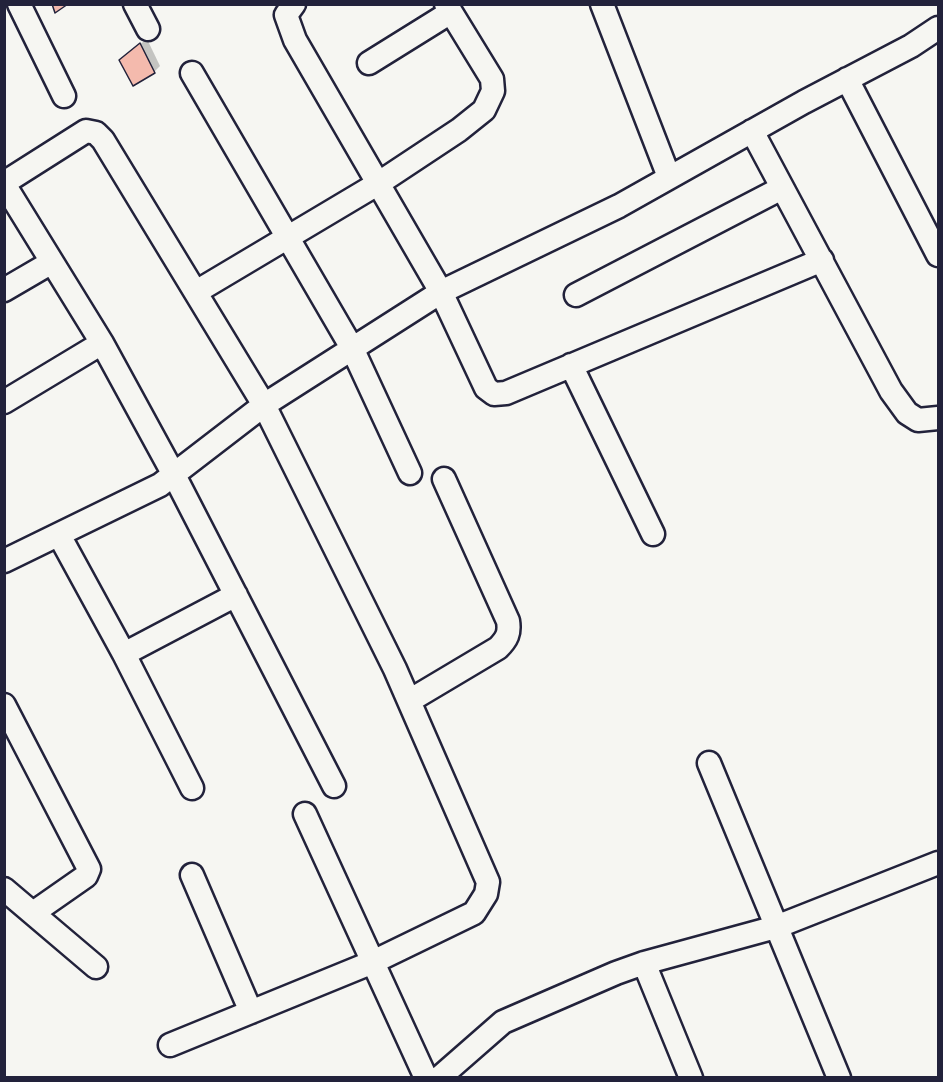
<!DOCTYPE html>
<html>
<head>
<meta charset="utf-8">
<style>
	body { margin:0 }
	#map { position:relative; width:943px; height:1082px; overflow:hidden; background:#f6f6f2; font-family:Dekko,sans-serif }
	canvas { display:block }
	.frame { position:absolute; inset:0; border:6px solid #22223b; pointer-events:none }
</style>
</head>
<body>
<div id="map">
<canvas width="943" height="1082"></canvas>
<div class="frame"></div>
</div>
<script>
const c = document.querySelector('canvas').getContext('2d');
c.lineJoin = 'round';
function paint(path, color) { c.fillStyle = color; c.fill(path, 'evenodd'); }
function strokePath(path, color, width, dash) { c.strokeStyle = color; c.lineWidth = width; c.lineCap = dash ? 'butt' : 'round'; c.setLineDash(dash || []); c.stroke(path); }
const shadow = new Path2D(`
	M 147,39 L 160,66 L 154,72 L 127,54 Z`);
const building = new Path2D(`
	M 52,4 L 68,4 L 55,13 Z
	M 140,43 L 155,73 L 133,86 L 119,60 Z`);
const minor = new Path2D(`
	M 19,4 L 64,96
	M 135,4 L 148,29
	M 294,4 L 286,15 L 295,40 L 441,292 L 486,388 L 494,394 L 506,393 L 822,260
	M 602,4 L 669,177
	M 369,63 L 451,12
	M 192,73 L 352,348 L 410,473
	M 847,79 L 938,255
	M 752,131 L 891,391 L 907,413 L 918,420 L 938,418
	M 4,183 L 86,131 L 96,133 L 103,140 L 264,405 L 395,669 L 488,882 L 486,894 L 474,913 L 373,962 L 170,1045
	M 4,184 L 102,343 L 174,475 L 334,786
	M 4,290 L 52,262
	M 196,292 L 379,183 L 459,130 L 484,110 L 493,91 L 492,79 L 446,4
	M 576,295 L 782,188
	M 571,365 L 653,534
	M 4,402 L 102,343
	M 59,535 L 124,654 L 192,788
	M 4,561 L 160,485 L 264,405 L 441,292 L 619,206 L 804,102 L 911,46 L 938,28
	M 124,654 L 236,595
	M 409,701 L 498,648 C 507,639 510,633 508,621 L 444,479
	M 4,705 L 89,869 L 86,876 L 33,913
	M 709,763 L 839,1078
	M 305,814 L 426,1078
	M 192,875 L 251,1012
	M 4,889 L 96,967
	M 644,963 L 691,1078
	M 439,1078 L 503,1022 L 616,973 L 644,963 L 776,927 L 938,863`);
paint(shadow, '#0003');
paint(building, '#f4baad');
strokePath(building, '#22223b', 1.5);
strokePath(minor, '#22223b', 27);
strokePath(minor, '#f6f6f2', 22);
</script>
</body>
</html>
